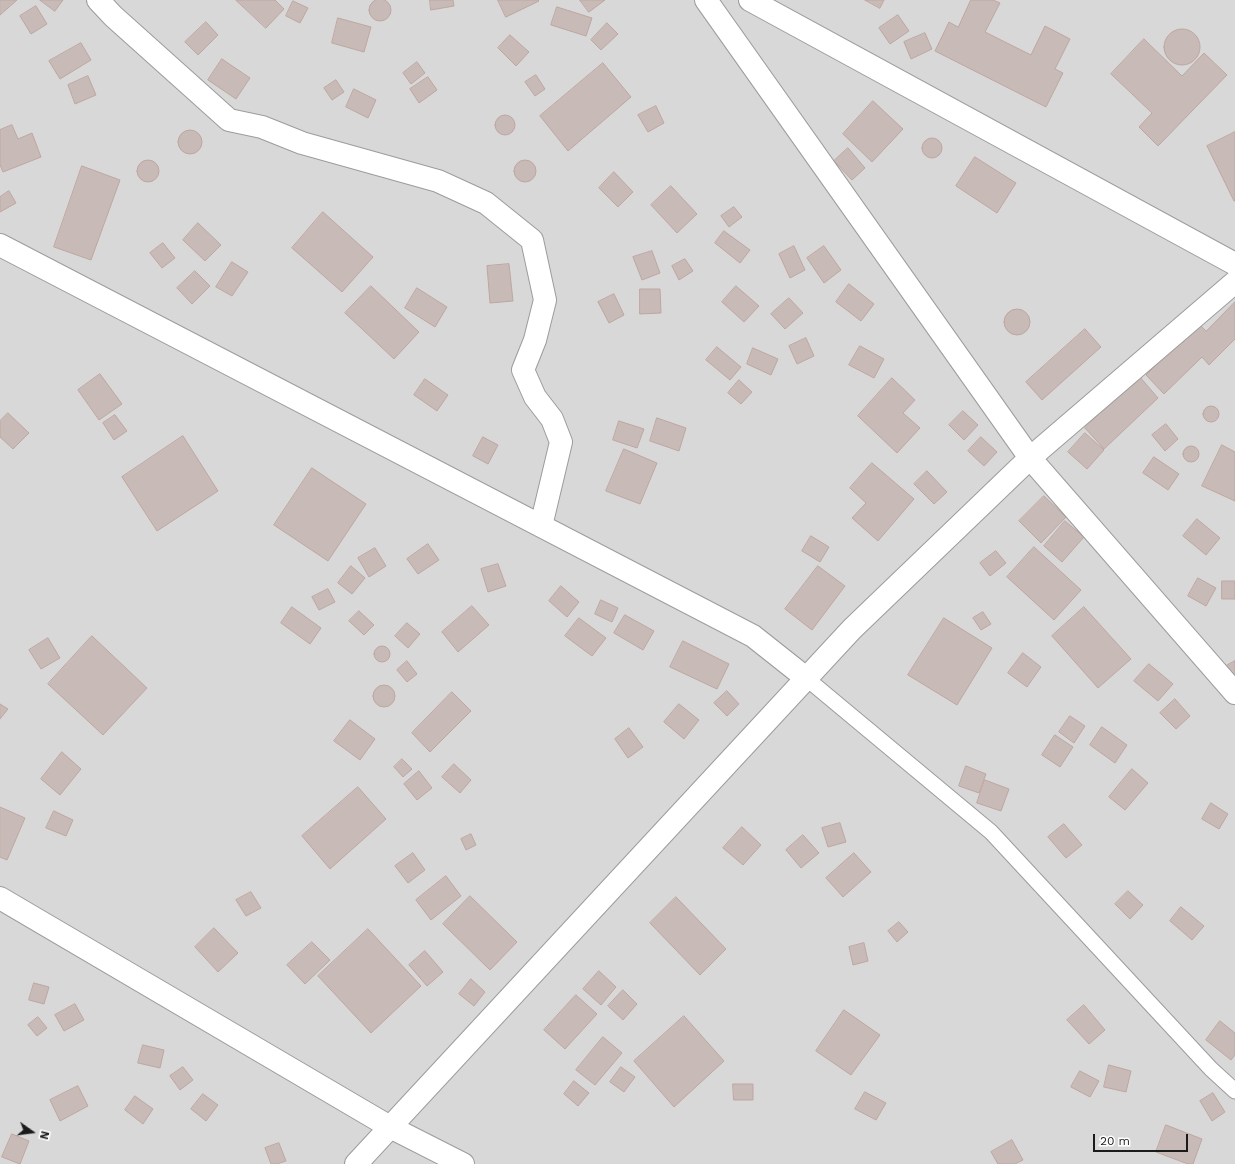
<!DOCTYPE html>
<html>
<head>
<meta charset="utf-8">
<style>
	body { margin:0 }
	#map { position:relative; width:1235px; height:1164px; overflow:hidden; background:#ede5e0; font-family:"Work Sans",sans-serif }
	canvas { display:block }
	.north { position:absolute; left:12px; top:1112px; width:40px; height:40px; -webkit-text-stroke:3px #fff; paint-order:stroke; rotate:104deg; font-size:11px; font-weight:700; line-height:16px; text-align:center; color:#1b1b1b }
	.north::after { content:''; display:block; margin:auto; width:14px; height:18px; background:#1b1b1b; clip-path:polygon(50% 0,100% 100%,50% 72%,0 100%) }
	.scale { position:absolute; left:1093px; top:1134px; width:95px; height:18px; box-sizing:border-box; border:2px solid #1b1b1b; border-top:0; padding-left:5px; font-size:12px; line-height:14px; white-space:nowrap; color:#1b1b1b; -webkit-text-stroke:3px #fff; paint-order:stroke }
</style>
</head>
<body>
<div id="map">
<canvas width="1235" height="1164"></canvas>
<div class="north">N</div>
<div class="scale">20 m</div>
</div>
<script>
const c = document.querySelector('canvas').getContext('2d');
c.lineJoin = 'round';
function paint(path, color) { c.fillStyle = color; c.fill(path, 'evenodd'); }
function strokePath(path, color, width, dash) { c.strokeStyle = color; c.lineWidth = width; c.lineCap = dash ? 'butt' : 'round'; c.setLineDash(dash || []); c.stroke(path); }
const residential = new Path2D(`
	M 0,0 L 1235,0 L 1235,1164 L 0,1164 Z`);
const building = new Path2D(`
	M369 10a11 11 0 1 1 22 0a11 11 0 1 1-22 0Z
	M 0,0 L 17,0 L 0,15 Z
	M 40,0 L 63,0 L 55,11 Z
	M 236,0 L 275,0 L 284,9 L 266,28 Z
	M 430,0 L 453,0 L 454,6 L 431,10 Z
	M 498,0 L 538,0 L 539,1 L 506,17 Z
	M 580,0 L 605,0 L 589,12 Z
	M 865,0 L 884,0 L 880,8 Z
	M 971,0 L 993,0 L 1000,3 L 985,32 L 1031,55 L 1045,26 L 1070,39 L 1055,69 L 1063,73 L 1046,107 L 935,51 L 949,22 L 958,27 Z
	M 293,1 L 308,8 L 300,23 L 286,16 Z
	M 36,6 L 47,24 L 31,34 L 20,16 Z
	M 557,7 L 592,18 L 586,36 L 551,25 Z
	M 898,15 L 909,31 L 890,44 L 879,28 Z
	M 338,18 L 371,27 L 364,52 L 332,43 Z
	M 206,22 L 218,35 L 198,55 L 185,42 Z
	M 607,23 L 618,34 L 601,50 L 591,40 Z
	M1164 47a18 18 0 1 1 36 0a18 18 0 1 1-36 0Z
	M 925,33 L 932,49 L 911,59 L 904,42 Z
	M 510,35 L 529,52 L 516,66 L 498,48 Z
	M 1144,39 L 1182,76 L 1204,53 L 1227,75 L 1158,146 L 1139,127 L 1152,113 L 1111,74 Z
	M 81,43 L 91,60 L 60,79 L 49,61 Z
	M 222,59 L 250,78 L 236,99 L 208,80 Z
	M 417,62 L 425,73 L 411,84 L 403,73 Z
	M 603,63 L 631,97 L 568,151 L 540,116 Z
	M 536,75 L 545,89 L 535,96 L 525,82 Z
	M 88,76 L 96,95 L 75,104 L 68,85 Z
	M 428,77 L 437,90 L 419,103 L 410,89 Z
	M 336,80 L 344,92 L 332,100 L 324,88 Z
	M 354,89 L 376,100 L 368,118 L 346,107 Z
	M 873,101 L 903,129 L 872,162 L 843,134 Z
	M 656,106 L 664,123 L 648,132 L 638,115 Z
	M495 125a10 10 0 1 1 20 0a10 10 0 1 1-20 0Z
	M 12,125 L 18,139 L 32,133 L 41,157 L 3,172 L 0,165 L 0,130 Z
	M178 142a12 12 0 1 1 24 0a12 12 0 1 1-24 0Z
	M 1235,132 L 1235,201 L 1234,201 L 1207,146 Z
	M922 148a10 10 0 1 1 20 0a10 10 0 1 1-20 0Z
	M 848,148 L 865,168 L 852,180 L 834,161 Z
	M 975,157 L 1016,183 L 997,213 L 956,186 Z
	M514 171a11 11 0 1 1 22 0a11 11 0 1 1-22 0Z
	M137 171a11 11 0 1 1 22 0a11 11 0 1 1-22 0Z
	M 82,166 L 120,180 L 91,260 L 54,247 Z
	M 614,172 L 633,192 L 618,207 L 599,188 Z
	M 671,186 L 697,214 L 677,233 L 651,205 Z
	M 9,191 L 16,203 L 0,212 L 0,197 Z
	M 734,207 L 742,217 L 729,227 L 721,216 Z
	M 323,212 L 373,257 L 342,292 L 292,248 Z
	M 198,223 L 221,245 L 205,261 L 183,240 Z
	M 724,231 L 750,250 L 740,263 L 715,243 Z
	M 163,243 L 175,258 L 162,268 L 150,253 Z
	M 794,246 L 805,270 L 790,278 L 779,254 Z
	M 824,246 L 841,270 L 824,283 L 807,258 Z
	M 652,251 L 660,273 L 642,280 L 633,257 Z
	M 685,259 L 693,271 L 679,280 L 672,266 Z
	M 232,262 L 248,272 L 232,296 L 216,287 Z
	M 509,264 L 513,301 L 490,303 L 487,266 Z
	M 195,271 L 210,286 L 192,304 L 177,288 Z
	M 849,284 L 874,304 L 861,321 L 836,302 Z
	M 371,286 L 419,332 L 394,359 L 345,313 Z
	M 736,286 L 759,306 L 744,322 L 722,302 Z
	M 417,288 L 447,307 L 435,327 L 405,308 Z
	M 640,289 L 660,289 L 661,313 L 640,314 Z
	M 614,294 L 624,315 L 609,323 L 598,302 Z
	M 789,298 L 803,313 L 785,329 L 771,314 Z
	M 1235,302 L 1235,339 L 1209,365 L 1202,357 L 1164,394 L 1146,375 L 1198,323 L 1206,331 Z
	M1004 322a13 13 0 1 1 26 0a13 13 0 1 1-26 0Z
	M 1085,329 L 1101,347 L 1042,400 L 1026,382 Z
	M 806,338 L 814,356 L 797,364 L 789,346 Z
	M 860,346 L 884,359 L 874,378 L 849,365 Z
	M 717,347 L 741,367 L 730,380 L 706,360 Z
	M 753,348 L 778,359 L 771,375 L 747,364 Z
	M 100,374 L 122,404 L 99,420 L 78,390 Z
	M 1139,376 L 1158,398 L 1104,449 L 1085,428 Z
	M 892,378 L 915,400 L 903,413 L 920,428 L 897,453 L 858,416 Z
	M 425,379 L 448,395 L 437,411 L 414,395 Z
	M 739,380 L 752,392 L 741,404 L 728,393 Z
	M1203 414a8 8 0 1 1 16 0a8 8 0 1 1-16 0Z
	M 963,411 L 978,425 L 964,440 L 949,425 Z
	M 8,413 L 29,433 L 13,449 L 0,437 L 0,421 Z
	M 115,415 L 127,431 L 114,440 L 103,423 Z
	M 657,418 L 686,428 L 679,451 L 650,441 Z
	M 619,421 L 644,429 L 637,448 L 613,440 Z
	M 1166,424 L 1178,439 L 1165,451 L 1152,435 Z
	M 1085,433 L 1104,450 L 1087,469 L 1068,452 Z
	M 183,436 L 218,491 L 157,531 L 122,477 Z
	M 483,437 L 498,445 L 488,464 L 473,456 Z
	M 981,437 L 997,452 L 984,466 L 968,451 Z
	M 1222,445 L 1235,452 L 1235,501 L 1202,486 Z
	M1183 454a8 8 0 1 1 16 0a8 8 0 1 1-16 0Z
	M 624,449 L 657,463 L 640,504 L 606,491 Z
	M 1154,457 L 1179,474 L 1168,490 L 1143,473 Z
	M 872,463 L 914,499 L 878,541 L 852,518 L 866,503 L 850,488 Z
	M 312,468 L 366,504 L 328,561 L 274,525 Z
	M 927,471 L 947,492 L 934,504 L 914,484 Z
	M 1044,496 L 1066,517 L 1041,543 L 1019,521 Z
	M 1197,519 L 1220,538 L 1206,555 L 1183,536 Z
	M 1065,521 L 1084,537 L 1062,562 L 1044,546 Z
	M 811,536 L 829,547 L 820,562 L 802,551 Z
	M 428,544 L 439,560 L 418,574 L 407,559 Z
	M 1034,547 L 1081,590 L 1054,620 L 1007,577 Z
	M 375,548 L 386,566 L 369,577 L 358,558 Z
	M 996,551 L 1006,563 L 990,576 L 980,563 Z
	M 498,564 L 506,586 L 488,592 L 481,569 Z
	M 351,566 L 365,578 L 352,594 L 338,583 Z
	M 818,566 L 845,586 L 812,630 L 785,609 Z
	M 1198,578 L 1216,588 L 1206,606 L 1188,596 Z
	M 1222,581 L 1235,581 L 1235,599 L 1222,599 Z
	M 561,586 L 579,602 L 567,617 L 549,601 Z
	M 328,589 L 335,602 L 319,610 L 312,597 Z
	M 601,600 L 618,608 L 612,622 L 595,614 Z
	M 472,606 L 489,625 L 458,652 L 442,632 Z
	M 292,607 L 321,628 L 310,644 L 281,623 Z
	M 1084,607 L 1131,659 L 1098,688 L 1052,636 Z
	M 359,611 L 374,625 L 364,635 L 349,621 Z
	M 983,612 L 991,624 L 981,630 L 973,618 Z
	M 625,615 L 654,631 L 643,650 L 614,633 Z
	M 579,618 L 606,638 L 592,656 L 565,636 Z
	M 944,618 L 992,648 L 957,705 L 908,675 Z
	M 407,623 L 420,634 L 408,648 L 395,636 Z
	M 92,636 L 147,688 L 103,735 L 48,684 Z
	M 48,638 L 60,658 L 41,669 L 29,650 Z
	M 683,641 L 729,664 L 717,689 L 670,667 Z
	M374 654a8 8 0 1 1 16 0a8 8 0 1 1-16 0Z
	M 1023,653 L 1041,667 L 1027,687 L 1008,673 Z
	M 407,661 L 417,674 L 407,682 L 397,670 Z
	M 1235,661 L 1235,679 L 1226,666 Z
	M 1149,664 L 1173,684 L 1158,701 L 1134,681 Z
	M373 696a11 11 0 1 1 22 0a11 11 0 1 1-22 0Z
	M 727,691 L 739,704 L 727,716 L 714,703 Z
	M 452,692 L 471,711 L 430,752 L 412,733 Z
	M 1175,699 L 1190,716 L 1176,729 L 1160,713 Z
	M 0,704 L 8,709 L 0,719 Z
	M 679,704 L 699,720 L 684,739 L 664,722 Z
	M 1070,716 L 1085,726 L 1074,743 L 1059,732 Z
	M 350,720 L 375,739 L 360,760 L 334,741 Z
	M 1102,727 L 1127,745 L 1115,763 L 1090,745 Z
	M 629,728 L 643,747 L 628,758 L 615,739 Z
	M 1055,735 L 1073,747 L 1060,767 L 1042,755 Z
	M 62,752 L 81,769 L 60,795 L 41,779 Z
	M 402,759 L 412,769 L 403,777 L 394,767 Z
	M 454,764 L 471,780 L 460,793 L 442,777 Z
	M 966,766 L 986,774 L 979,793 L 959,786 Z
	M 1132,769 L 1148,783 L 1125,810 L 1109,797 Z
	M 419,771 L 432,788 L 417,800 L 404,784 Z
	M 985,780 L 1009,789 L 1001,811 L 977,803 Z
	M 358,787 L 386,819 L 330,869 L 302,836 Z
	M 1211,803 L 1228,814 L 1219,829 L 1202,819 Z
	M 0,807 L 25,818 L 7,860 L 0,857 Z
	M 54,811 L 73,820 L 66,836 L 46,828 Z
	M 840,823 L 846,842 L 828,847 L 822,828 Z
	M 1064,824 L 1082,845 L 1066,858 L 1048,837 Z
	M 742,827 L 761,845 L 743,865 L 723,848 Z
	M 471,834 L 476,845 L 466,850 L 461,839 Z
	M 803,835 L 819,853 L 801,868 L 786,850 Z
	M 413,853 L 425,870 L 408,883 L 395,866 Z
	M 854,853 L 871,872 L 843,897 L 826,878 Z
	M 446,876 L 461,896 L 431,920 L 416,900 Z
	M 1128,891 L 1143,905 L 1130,919 L 1115,904 Z
	M 251,892 L 261,908 L 246,916 L 236,900 Z
	M 470,896 L 517,942 L 490,970 L 443,924 Z
	M 676,897 L 726,949 L 700,975 L 650,923 Z
	M 1181,907 L 1204,926 L 1192,940 L 1170,921 Z
	M 899,922 L 908,932 L 897,942 L 888,931 Z
	M 214,928 L 238,953 L 218,972 L 195,947 Z
	M 368,929 L 421,986 L 371,1033 L 318,976 Z
	M 312,942 L 330,960 L 305,984 L 287,965 Z
	M 864,943 L 868,961 L 853,965 L 849,947 Z
	M 425,951 L 443,972 L 427,986 L 409,965 Z
	M 599,971 L 616,987 L 601,1005 L 583,989 Z
	M 471,979 L 485,992 L 474,1006 L 459,994 Z
	M 34,983 L 49,987 L 44,1004 L 29,1000 Z
	M 623,990 L 637,1004 L 623,1020 L 608,1006 Z
	M 576,995 L 597,1014 L 565,1049 L 544,1030 Z
	M 75,1004 L 84,1020 L 64,1031 L 55,1015 Z
	M 1084,1005 L 1105,1030 L 1089,1044 L 1067,1020 Z
	M 844,1010 L 880,1035 L 851,1075 L 816,1051 Z
	M 684,1016 L 724,1061 L 674,1107 L 634,1061 Z
	M 38,1017 L 47,1028 L 37,1036 L 28,1025 Z
	M 1220,1021 L 1235,1033 L 1235,1055 L 1231,1060 L 1206,1040 Z
	M 603,1037 L 622,1053 L 595,1085 L 576,1070 Z
	M 143,1045 L 164,1050 L 160,1068 L 138,1063 Z
	M 1109,1065 L 1131,1071 L 1126,1092 L 1104,1087 Z
	M 183,1067 L 193,1080 L 180,1090 L 170,1076 Z
	M 621,1067 L 635,1077 L 624,1092 L 610,1082 Z
	M 1080,1071 L 1099,1081 L 1090,1097 L 1071,1087 Z
	M 574,1081 L 589,1093 L 578,1106 L 564,1094 Z
	M 733,1084 L 753,1084 L 753,1100 L 734,1100 Z
	M 78,1086 L 88,1106 L 60,1121 L 50,1100 Z
	M 865,1092 L 886,1103 L 876,1120 L 855,1109 Z
	M 1213,1093 L 1225,1112 L 1212,1121 L 1200,1101 Z
	M 203,1094 L 218,1105 L 206,1121 L 191,1109 Z
	M 135,1096 L 153,1109 L 143,1124 L 125,1110 Z
	M 1166,1125 L 1202,1139 L 1193,1164 L 1188,1164 L 1156,1152 Z
	M 12,1134 L 29,1141 L 20,1164 L 2,1157 Z
	M 1012,1140 L 1023,1160 L 1015,1164 L 998,1164 L 991,1152 Z
	M 279,1143 L 286,1161 L 277,1164 L 271,1164 L 265,1148 Z`);
const service = new Path2D(`
	M 806,678 L 991,832 L 1211,1069 L 1235,1091`);
const minor = new Path2D(`
	M 98,0 L 113,16 L 229,120 L 262,127 L 302,143 L 438,181 L 486,203 L 532,240 L 545,300 L 535,340 L 523,370 L 535,397 L 552,419 L 561,442 L 541,526
	M 706,0 L 1030,458 L 1235,693
	M 750,0 L 1235,264
	M 0,245 L 753,636 L 806,678
	M 0,898 L 390,1127 L 463,1164
	M 356,1164 L 852,629 L 1030,458 L 1235,282`);
paint(residential, '#d9d8d8');
paint(building, '#c8bab6');
strokePath(building, '#bea7a2', 1);
strokePath(service, '#9c9c9c', 17);
strokePath(minor, '#9c9c9c', 24);
strokePath(service, '#fff', 15);
strokePath(minor, '#fff', 22);
</script>
</body>
</html>
